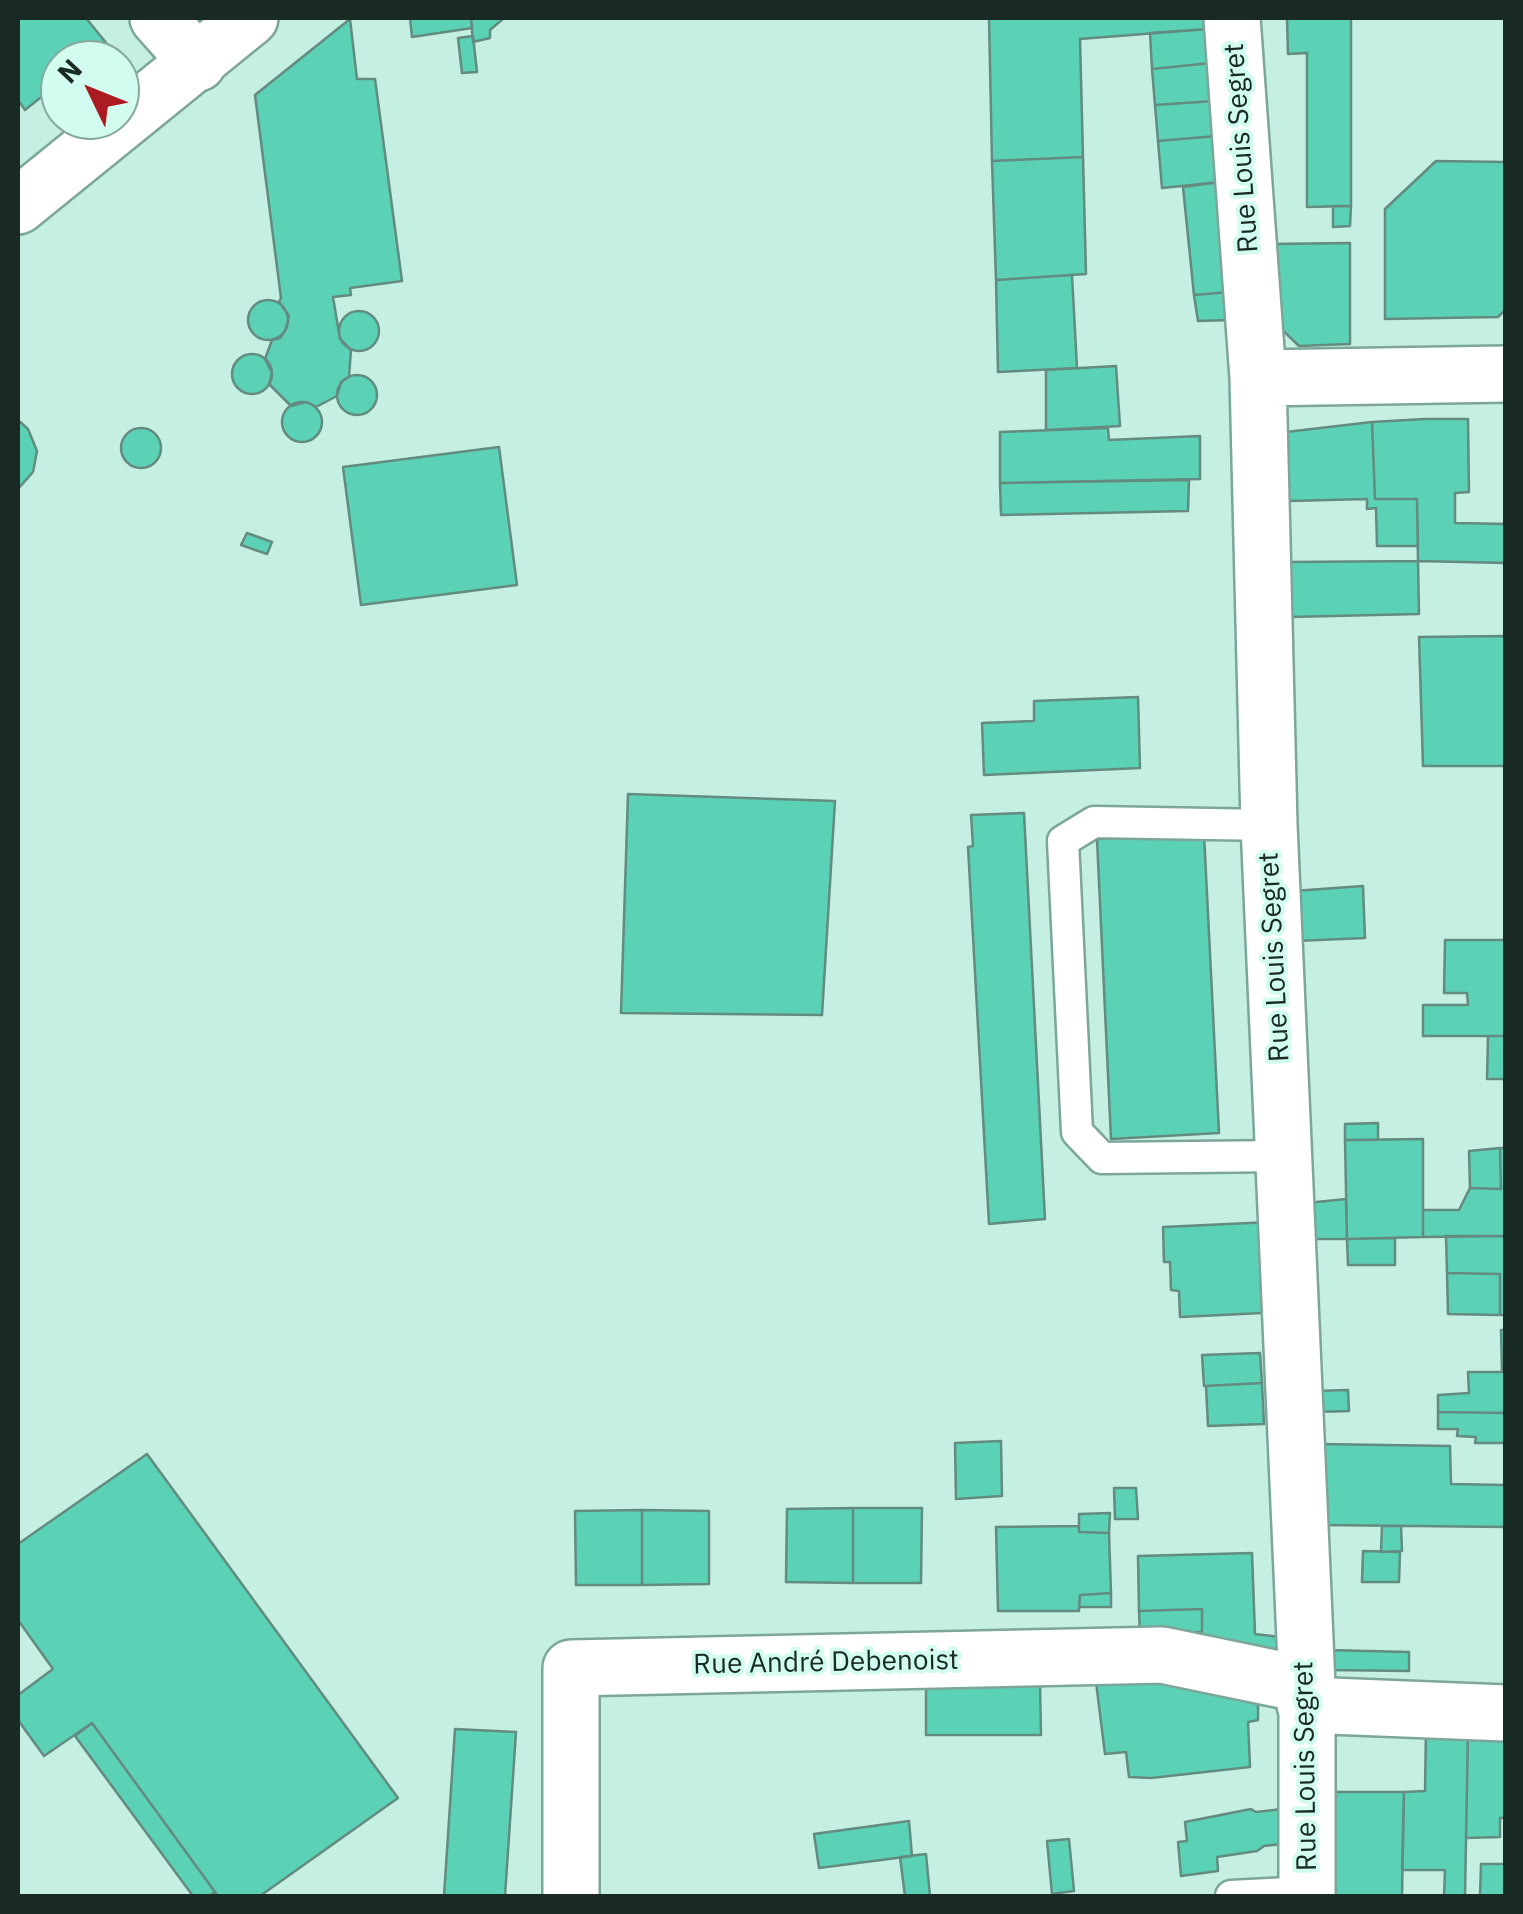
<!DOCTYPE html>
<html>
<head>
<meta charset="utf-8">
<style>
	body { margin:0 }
	#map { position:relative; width:1523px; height:1914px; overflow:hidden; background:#c4efe2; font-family:"IBM Plex Sans",sans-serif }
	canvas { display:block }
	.frame { position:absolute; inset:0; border:20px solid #192a25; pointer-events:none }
	.north { position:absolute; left:40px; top:40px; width:100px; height:100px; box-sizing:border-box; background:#d1fcef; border:2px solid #87a89e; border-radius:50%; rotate:313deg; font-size:28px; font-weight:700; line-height:40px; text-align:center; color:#192a25 }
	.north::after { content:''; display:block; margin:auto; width:35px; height:45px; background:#ad1b22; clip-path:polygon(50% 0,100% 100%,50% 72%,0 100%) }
</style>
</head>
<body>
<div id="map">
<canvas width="1523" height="1914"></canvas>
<div class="frame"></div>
<div class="north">N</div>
</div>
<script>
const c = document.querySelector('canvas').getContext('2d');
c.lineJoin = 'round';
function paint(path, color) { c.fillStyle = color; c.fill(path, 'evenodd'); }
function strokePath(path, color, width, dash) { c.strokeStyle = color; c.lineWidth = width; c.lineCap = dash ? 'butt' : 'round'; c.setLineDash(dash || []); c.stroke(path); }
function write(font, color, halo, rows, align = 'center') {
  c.font = font + ' "IBM Plex Sans",sans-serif'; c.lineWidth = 8; c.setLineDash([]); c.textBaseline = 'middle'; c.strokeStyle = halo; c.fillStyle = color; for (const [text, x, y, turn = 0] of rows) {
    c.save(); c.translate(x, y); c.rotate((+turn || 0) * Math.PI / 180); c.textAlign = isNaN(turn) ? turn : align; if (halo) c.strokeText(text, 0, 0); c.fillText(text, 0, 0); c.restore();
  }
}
const building = new Path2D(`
	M 18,18 L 86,18 L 107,44 L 88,60 L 60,60 L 60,82 L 25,110 L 18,100 Z
	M 410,18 L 471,18 L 472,28 L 412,37 Z
	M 471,18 L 504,18 L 490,30 L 490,38 L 473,42 Z
	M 989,18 L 1207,18 L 1208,29 L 1080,39 L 1083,157 L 992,161 Z
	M 1287,18 L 1351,18 L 1351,206 L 1307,207 L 1307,53 L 1288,54 Z
	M 350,19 L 357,79 L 375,79 L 402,281 L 350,288 L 351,295 L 333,297 L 340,339 L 351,350 L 349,377 L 341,382 L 337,396 L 316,407 L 306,402 L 291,406 L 269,384 L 272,373 L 265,359 L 272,340 L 280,338 L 285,331 L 289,316 L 279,302 L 281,298 L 255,95 Z
	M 1208,29 L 1211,63 L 1152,69 L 1150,33 Z
	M 473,36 L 477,72 L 462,73 L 458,38 Z
	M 1211,63 L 1214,101 L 1155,105 L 1152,69 Z
	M 1214,101 L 1216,136 L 1158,141 L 1155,105 Z
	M 1216,136 L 1220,182 L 1162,188 L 1158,141 Z
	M 1083,157 L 1086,274 L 996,280 L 992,161 Z
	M 1436,161 L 1506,162 L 1506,309 L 1498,317 L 1385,319 L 1385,209 Z
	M 1220,182 L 1229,292 L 1194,295 L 1183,187 Z
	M 1333,206 L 1351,206 L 1350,226 L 1333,227 Z
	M 1350,243 L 1350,344 L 1299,346 L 1274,322 L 1270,244 Z
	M 1072,275 L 1077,368 L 998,372 L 996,280 Z
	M 1229,292 L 1231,320 L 1198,321 L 1194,295 Z
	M248 320a20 20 0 1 1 40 0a20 20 0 1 1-40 0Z
	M339 331a20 20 0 1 1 40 0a20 20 0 1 1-40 0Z
	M232 374a20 20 0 1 1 40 0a20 20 0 1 1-40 0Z
	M 1116,366 L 1120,426 L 1046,430 L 1046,370 Z
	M337 395a20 20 0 1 1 40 0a20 20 0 1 1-40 0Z
	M282 422a20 20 0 1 1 40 0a20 20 0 1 1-40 0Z
	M 1425,419 L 1468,419 L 1469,492 L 1455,493 L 1455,523 L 1506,524 L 1506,563 L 1418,561 L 1417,499 L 1375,499 L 1372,422 Z
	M 18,420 L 28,429 L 37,451 L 33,472 L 18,489 Z
	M 1372,422 L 1375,499 L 1417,499 L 1418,546 L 1377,546 L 1376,508 L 1367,509 L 1367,499 L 1289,501 L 1286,432 Z
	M121 448a20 20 0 1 1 40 0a20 20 0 1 1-40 0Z
	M 1108,428 L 1109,440 L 1200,436 L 1200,479 L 1000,483 L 1000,432 Z
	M 499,447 L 517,585 L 361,605 L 343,467 Z
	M 1189,480 L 1188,511 L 1001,515 L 1000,483 Z
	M 247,533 L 272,542 L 267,554 L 241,545 Z
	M 1418,561 L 1419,614 L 1290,617 L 1289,562 Z
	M 1506,636 L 1506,766 L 1423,766 L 1419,637 Z
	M 1138,697 L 1140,768 L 984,775 L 982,723 L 1034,721 L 1034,701 Z
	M 628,794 L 835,801 L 822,1015 L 621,1013 Z
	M 1024,813 L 1045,1219 L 989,1224 L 968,847 L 973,846 L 971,815 Z
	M 1204,834 L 1219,1133 L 1111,1139 L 1097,839 Z
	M 1363,886 L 1365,938 L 1295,941 L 1293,891 Z
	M 1445,940 L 1506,940 L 1506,1036 L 1423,1036 L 1423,1005 L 1468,1005 L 1467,993 L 1444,993 Z
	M 1488,1036 L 1506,1036 L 1506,1079 L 1487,1079 Z
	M 1378,1123 L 1378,1140 L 1345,1140 L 1345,1124 Z
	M 1423,1139 L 1423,1237 L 1347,1239 L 1345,1140 Z
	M 1500,1148 L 1501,1189 L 1470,1188 L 1469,1151 Z
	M 1500,1148 L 1506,1148 L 1506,1236 L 1423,1237 L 1423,1210 L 1459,1210 L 1470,1188 L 1501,1189 Z
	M 1346,1199 L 1347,1239 L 1309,1239 L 1307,1203 Z
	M 1271,1222 L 1273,1265 L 1260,1266 L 1262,1313 L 1180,1317 L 1179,1291 L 1171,1290 L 1170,1262 L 1164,1262 L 1163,1227 Z
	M 1446,1236 L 1506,1236 L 1506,1315 L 1500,1315 L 1500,1274 L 1447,1273 Z
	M 1395,1238 L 1395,1265 L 1348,1265 L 1347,1239 Z
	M 1447,1273 L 1500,1274 L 1500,1315 L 1448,1314 Z
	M 1501,1330 L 1506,1330 L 1506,1413 L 1438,1412 L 1438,1395 L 1469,1393 L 1468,1372 L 1502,1372 Z
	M 1260,1353 L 1262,1383 L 1204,1386 L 1202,1355 Z
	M 1262,1383 L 1264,1424 L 1208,1426 L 1206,1386 Z
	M 1348,1390 L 1349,1411 L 1316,1412 L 1315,1391 Z
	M 1438,1412 L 1506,1413 L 1506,1443 L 1475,1443 L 1476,1437 L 1457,1436 L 1458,1429 L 1438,1429 Z
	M 1001,1441 L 1002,1496 L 956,1499 L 955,1443 Z
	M 1318,1444 L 1450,1446 L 1451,1484 L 1506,1485 L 1506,1527 L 1321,1525 Z
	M 147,1454 L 398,1798 L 260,1896 L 218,1896 L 92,1723 L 44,1756 L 18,1720 L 18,1695 L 53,1669 L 18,1620 L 18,1544 Z
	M 1114,1488 L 1136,1488 L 1138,1519 L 1115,1519 Z
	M 853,1508 L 853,1583 L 786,1582 L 787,1509 Z
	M 853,1508 L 922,1508 L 921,1583 L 853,1583 Z
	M 642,1510 L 642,1585 L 576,1585 L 575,1511 Z
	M 642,1510 L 709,1511 L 709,1584 L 642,1585 Z
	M 1110,1513 L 1109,1533 L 1079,1532 L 1079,1514 Z
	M 1079,1526 L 1079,1532 L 1109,1533 L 1111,1593 L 1080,1595 L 1079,1611 L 998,1611 L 996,1527 Z
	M 1382,1526 L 1401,1526 L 1402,1551 L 1381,1552 Z
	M 1363,1551 L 1400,1552 L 1399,1582 L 1362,1582 Z
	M 1252,1553 L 1255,1634 L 1289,1638 L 1289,1667 L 1202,1648 L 1202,1609 L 1139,1611 L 1138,1556 Z
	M 1111,1593 L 1111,1607 L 1079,1607 L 1080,1595 Z
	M 1202,1609 L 1202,1632 L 1140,1635 L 1139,1611 Z
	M 1327,1650 L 1409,1652 L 1409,1671 L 1327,1670 Z
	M 1096,1682 L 1234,1683 L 1258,1700 L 1258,1720 L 1248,1722 L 1250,1767 L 1151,1778 L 1129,1777 L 1126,1752 L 1105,1754 Z
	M 926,1683 L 1040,1683 L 1041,1735 L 926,1735 Z
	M 92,1723 L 215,1892 L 209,1896 L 193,1896 L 75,1736 Z
	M 455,1729 L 516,1732 L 505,1896 L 444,1896 Z
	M 1426,1729 L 1468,1729 L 1465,1896 L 1444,1896 L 1445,1870 L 1402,1870 L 1404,1792 L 1425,1791 Z
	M 1468,1729 L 1506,1730 L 1506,1818 L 1500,1818 L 1500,1837 L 1466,1838 Z
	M 1321,1792 L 1404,1792 L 1402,1896 L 1316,1896 Z
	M 1251,1809 L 1256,1812 L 1283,1809 L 1282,1844 L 1264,1846 L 1257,1851 L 1217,1857 L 1218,1871 L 1181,1876 L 1178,1842 L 1187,1841 L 1185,1822 Z
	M 909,1821 L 912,1856 L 819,1868 L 814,1834 Z
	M 1069,1839 L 1074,1891 L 1052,1894 L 1047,1841 Z
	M 926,1854 L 930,1896 L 905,1896 L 900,1857 Z
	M 1481,1864 L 1506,1864 L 1506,1896 L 1480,1896 Z`);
const lane = new Path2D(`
	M 1269,825 L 1094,822 L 1063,841 L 1077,1132 L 1102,1158 L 1284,1156
	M 1231,1896 L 1307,1892`);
const street = new Path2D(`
	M 158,18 L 198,63
	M 1232,18 L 1258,378 L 1269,825 L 1307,1685 L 1307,1896
	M 1258,378 L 1506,374
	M 1305,1705 L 1506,1713
	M 571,1896 L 571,1668 L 1162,1655 L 1307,1685`);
const secondary = new Path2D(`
	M 18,206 L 250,18`);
const streetNames = [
	["Rue Louis Segret",1242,148,-94],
	["Rue Louis Segret",1275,957,-93],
	["Rue André Debenoist",826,1663,-1],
	["Rue Louis Segret",1306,1766,-91]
];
paint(building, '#5bd2b6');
strokePath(building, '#638b80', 2.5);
strokePath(lane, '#7da69a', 35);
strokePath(street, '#7da69a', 60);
strokePath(secondary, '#7da69a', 60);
strokePath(lane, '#fff', 30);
strokePath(street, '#fff', 55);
strokePath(secondary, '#fff', 55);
write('28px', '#192a25', '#d1fcef', streetNames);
</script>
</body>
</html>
